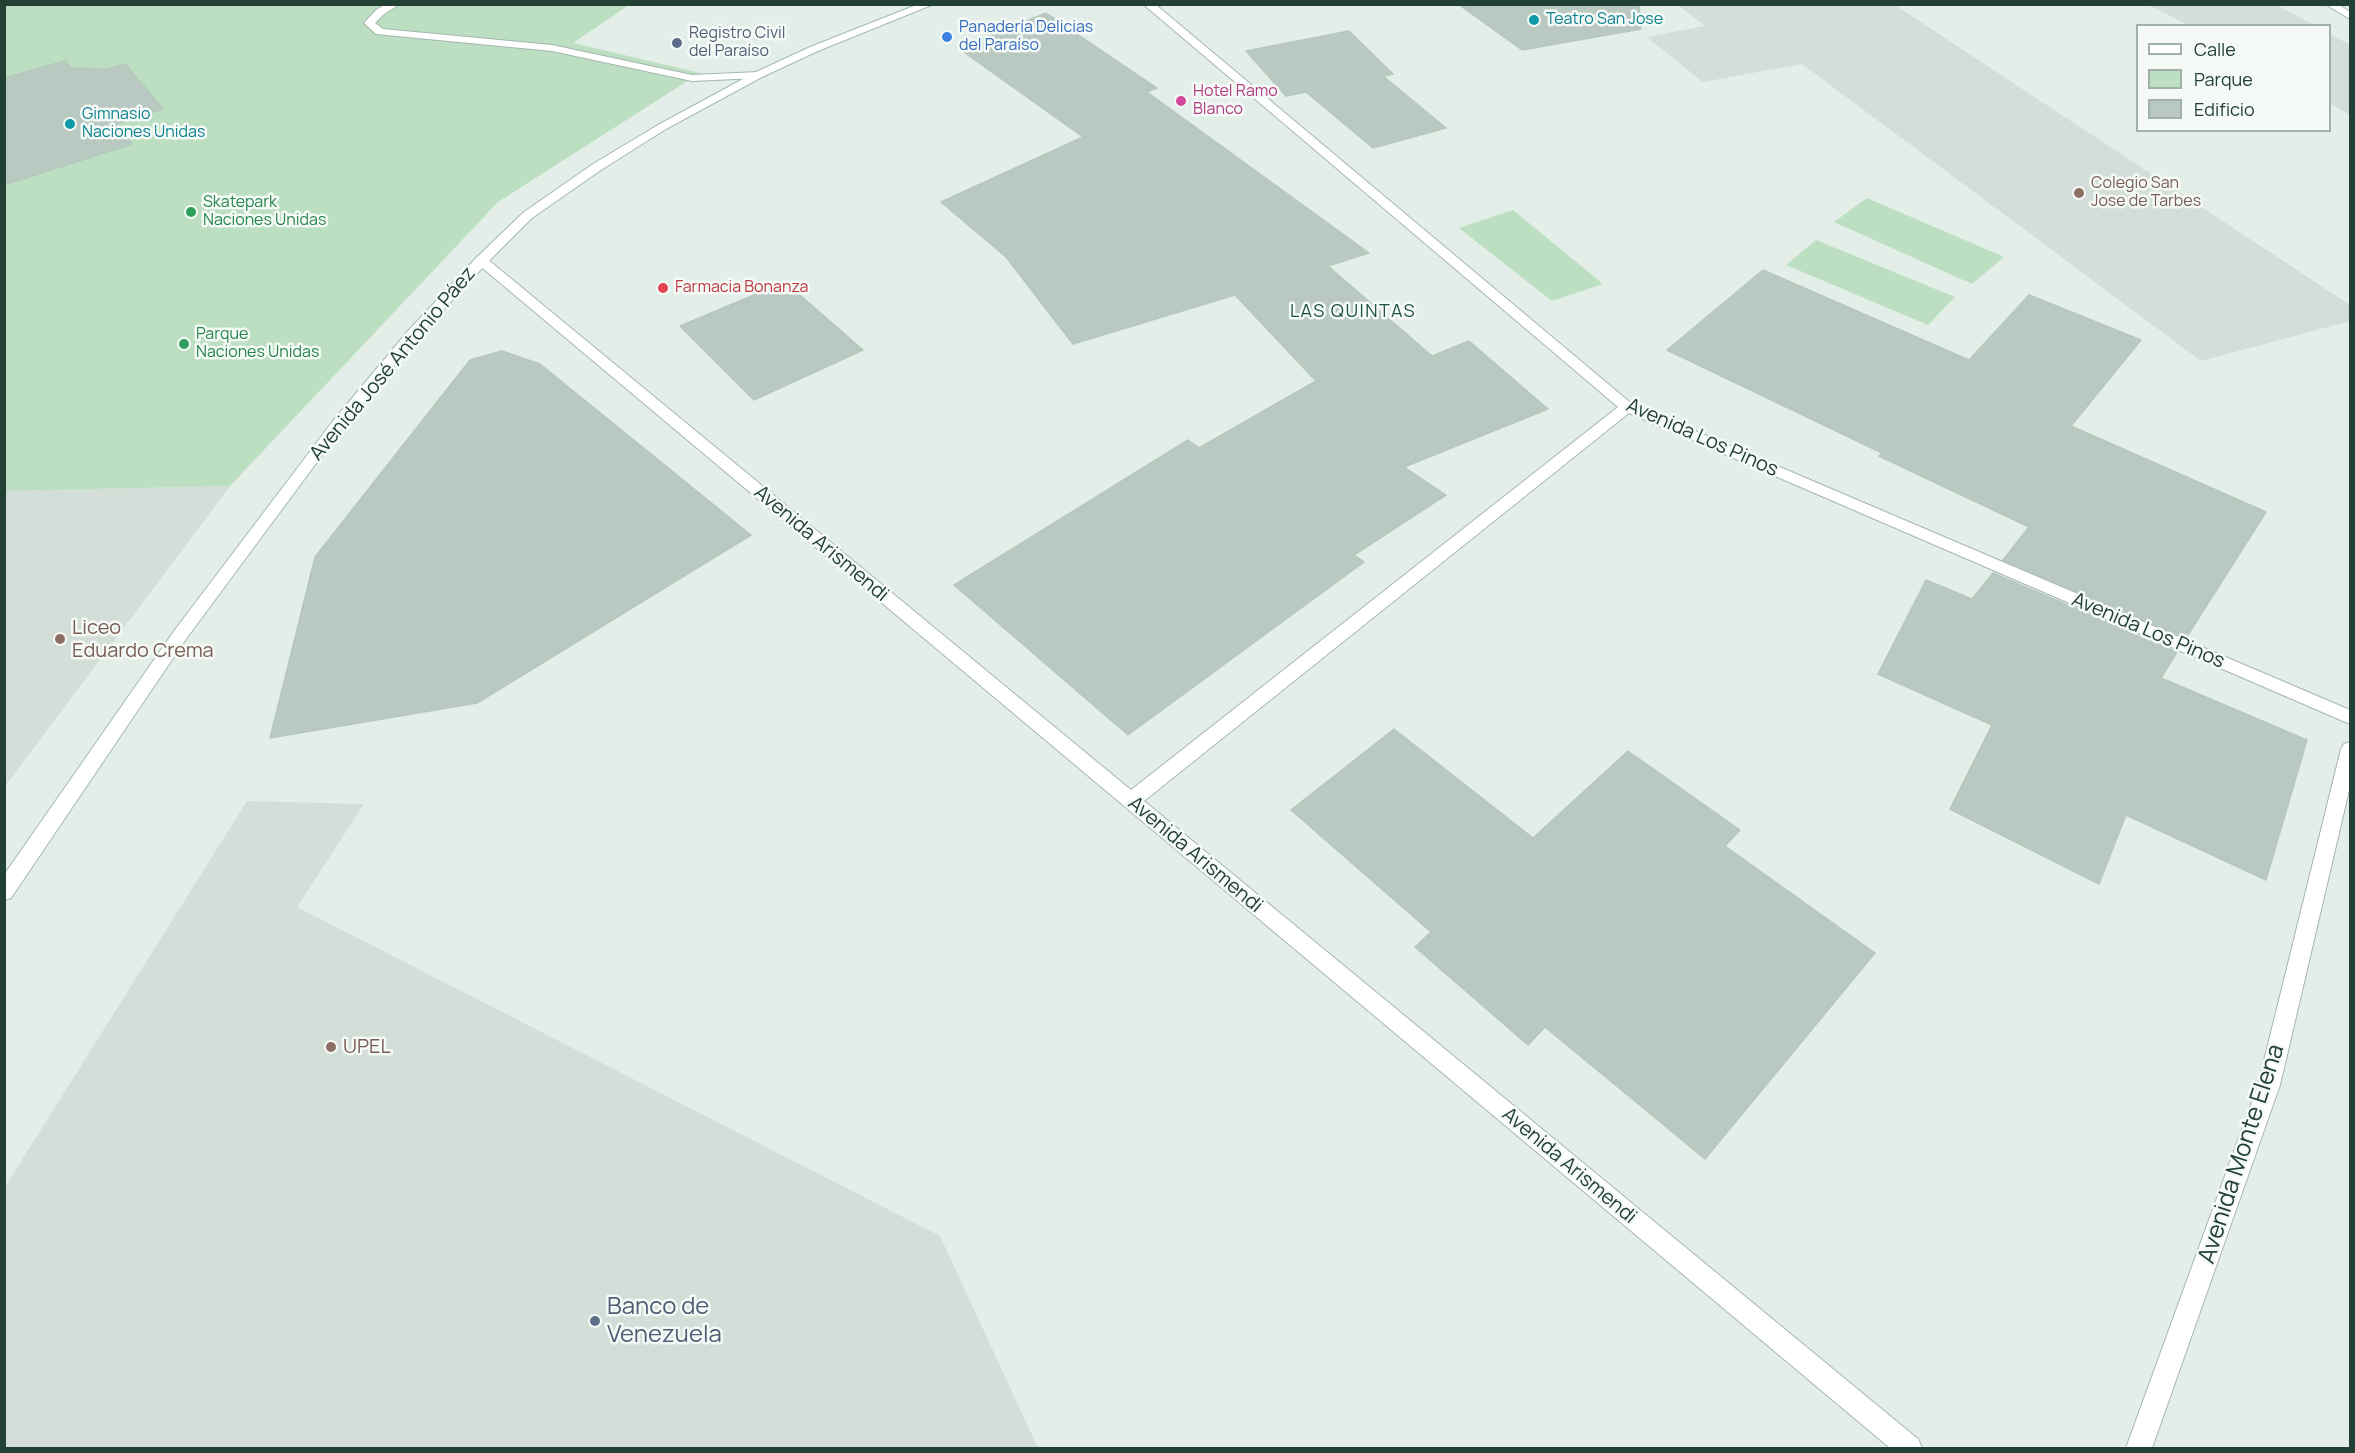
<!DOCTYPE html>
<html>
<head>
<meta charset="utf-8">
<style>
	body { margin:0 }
	#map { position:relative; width:2355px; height:1453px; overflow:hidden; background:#e4eee8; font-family:Manrope,sans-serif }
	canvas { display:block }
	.frame { position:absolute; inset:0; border:6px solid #224034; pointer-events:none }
	.legend { position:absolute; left:2136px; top:24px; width:195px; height:108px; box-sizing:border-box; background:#f5faf7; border:2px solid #a1b0a9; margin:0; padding:8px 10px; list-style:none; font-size:18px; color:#224034 }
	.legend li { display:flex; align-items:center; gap:12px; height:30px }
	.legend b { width:30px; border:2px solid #a1b0a9 }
</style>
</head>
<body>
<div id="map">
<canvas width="2355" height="1453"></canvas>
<div class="frame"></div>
<ul class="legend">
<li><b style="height:8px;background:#fff"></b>Calle</li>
<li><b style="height:16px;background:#bcdfc1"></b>Parque</li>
<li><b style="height:16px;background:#b9c9c1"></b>Edificio</li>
</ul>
</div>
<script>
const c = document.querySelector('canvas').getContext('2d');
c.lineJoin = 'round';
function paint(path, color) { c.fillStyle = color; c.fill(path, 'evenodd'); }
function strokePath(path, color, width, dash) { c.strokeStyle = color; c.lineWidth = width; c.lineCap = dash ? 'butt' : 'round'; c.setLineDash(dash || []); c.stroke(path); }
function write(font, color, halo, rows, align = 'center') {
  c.font = font + ' Manrope,sans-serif'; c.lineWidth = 5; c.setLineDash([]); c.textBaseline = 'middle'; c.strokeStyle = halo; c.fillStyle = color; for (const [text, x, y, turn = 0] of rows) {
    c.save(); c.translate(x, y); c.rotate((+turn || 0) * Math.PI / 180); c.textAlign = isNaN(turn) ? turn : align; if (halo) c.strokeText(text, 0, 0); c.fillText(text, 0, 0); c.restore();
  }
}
const built = new Path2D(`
	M 1678,5 L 1895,5 L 2350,305 L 2350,321 L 2201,361 L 1802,64 L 1703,82 L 1647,37 L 1705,26 Z
	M 2149,5 L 2276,5 L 2314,25 L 2188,25 Z
	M 2330,34 L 2350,45 L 2350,115 L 2330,103 Z
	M 230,486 L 5,786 L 5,491 Z
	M 247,801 L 364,804 L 297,907 L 940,1236 L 1038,1448 L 5,1448 L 5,1187 Z`);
const green = new Path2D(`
	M 4,5 L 629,5 L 573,43 L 700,73 L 498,202 L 230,486 L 5,491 Z
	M 1867,198 L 2004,257 L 1972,284 L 1834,222 Z
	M 1513,210 L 1603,284 L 1552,301 L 1459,228 Z
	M 1816,240 L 1955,297 L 1928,325 L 1786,265 Z`);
const building = new Path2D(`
	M 1458,4 L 1639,4 L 1641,29 L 1522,50 Z
	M 1046,13 L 1157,88 L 1147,92 L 1369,253 L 1328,266 L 1432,356 L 1469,341 L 1548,409 L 1404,467 L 1446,495 L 1354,555 L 1364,562 L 1128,735 L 954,585 L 1188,440 L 1199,448 L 1316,381 L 1235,295 L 1073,344 L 1006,257 L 941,202 L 1083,137 L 958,48 Z
	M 1349,31 L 1393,74 L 1383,76 L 1446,128 L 1373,148 L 1306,92 L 1286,96 L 1246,51 Z
	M 65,61 L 71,68 L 107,69 L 125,64 L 163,109 L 116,124 L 132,144 L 4,185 L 4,78 Z
	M 1763,270 L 1969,360 L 2029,295 L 2141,340 L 2071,426 L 2266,512 L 2186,638 L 2003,560 L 2029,527 L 1879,456 L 1882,453 L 1667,350 Z
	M 785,282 L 863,350 L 754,400 L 680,326 Z
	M 502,351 L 540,364 L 751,535 L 477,703 L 270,738 L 315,557 L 470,360 Z
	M 1993,573 L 2177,652 L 2161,678 L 2307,740 L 2266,880 L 2126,815 L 2099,884 L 1950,809 L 1992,725 L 1878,674 L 1926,580 L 1972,599 Z
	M 1394,729 L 1533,838 L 1628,751 L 1740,830 L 1725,846 L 1875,953 L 1705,1159 L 1545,1027 L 1528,1045 L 1415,947 L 1431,932 L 1291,810 Z`);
const lane = new Path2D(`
	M 386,4 L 400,4 L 384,14 L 375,23 L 383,29 L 552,45 L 692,75 L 758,72 L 764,75 L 758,78 L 692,81 L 552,51 L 376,34 L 364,23 L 376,10 Z`);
const street = new Path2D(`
	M 1143,4 L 1155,4 L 1632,404 L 2350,710 L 2350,724 L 1629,413 L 1144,801 L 1918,1439 L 1922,1448 L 1890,1448 L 474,261 L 476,258 L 486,258 L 1131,790 L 1618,407 Z
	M 2325,4 L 2338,4 L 2350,12 L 2350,19 Z
	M 2350,742 L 2350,786 L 2280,1085 L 2152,1448 L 2126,1448 L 2258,1085 L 2341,749 L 2344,744 Z`);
const secondary = new Path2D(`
	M 919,4 L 934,4 L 818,51 L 762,77 L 666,129 L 601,170 L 532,218 L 486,264 L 418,337 L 343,427 L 186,639 L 11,898 L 4,900 L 4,875 L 174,631 L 333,421 L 408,331 L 476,258 L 524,212 L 593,164 L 658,125 L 754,73 L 810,47 Z`);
const markers = [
	[1534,20,6,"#0f9aa8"],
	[947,37,6,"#3f7fe0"],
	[677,43,6,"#5c6f8a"],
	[1181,101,6,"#d1479c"],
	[70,124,6,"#0f9aa8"],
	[2079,193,6,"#8d6e63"],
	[191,212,6,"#2e9e5b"],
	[663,288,6,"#e0444e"],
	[184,344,6,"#2e9e5b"],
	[60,639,6,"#8d6e63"],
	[331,1047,6,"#8d6e63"],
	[595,1321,6,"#5c6f8a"]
];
const farCulturenames = [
	["Teatro San Jose",1546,20],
	["Gimnasio",82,115],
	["Naciones Unidas",82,133]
];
const farShopnames = [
	["Panadería Delicias",959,28],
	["del Paraíso",959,46]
];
const farServicenames = [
	["Registro Civil",689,34],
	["del Paraíso",689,52]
];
const farHotelnames = [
	["Hotel Ramo",1193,92],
	["Blanco",1193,110]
];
const farEducationnames = [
	["Colegio San",2091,184],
	["Jose de Tarbes",2091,202]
];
const farLeisurenames = [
	["Skatepark",203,203],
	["Naciones Unidas",203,221],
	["Parque",196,335],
	["Naciones Unidas",196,353]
];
const farHealthnames = [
	["Farmacia Bonanza",675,288]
];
const farNeighbourhoodnames = [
	["LAS QUINTAS",1353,312]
];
const streetNames = [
	["Avenida José Antonio Páez",393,364,-50],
	["Avenida Los Pinos",1702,438,24],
	["Avenida Arismendi",821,544,40],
	["Avenida Los Pinos",2148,631,23],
	["Avenida Arismendi",1195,855,40],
	["Avenida Arismendi",1569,1166,40]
];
const educationNames = [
	["Liceo",72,628],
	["Eduardo Crema",72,651],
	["UPEL",343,1047]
];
const nearStreetnames = [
	["Avenida Monte Elena",2242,1154,-72]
];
const nearServicenames = [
	["Banco de",607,1307],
	["Venezuela",607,1335]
];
paint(built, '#d2ded7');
paint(green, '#bcdfc1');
paint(building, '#b9c9c1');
strokePath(building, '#b6c8be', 1.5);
strokePath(lane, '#a6b6ae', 2);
strokePath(street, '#a6b6ae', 2);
strokePath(secondary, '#a2baae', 2);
paint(lane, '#fff');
paint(street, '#fff');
paint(secondary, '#fff');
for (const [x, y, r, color] of markers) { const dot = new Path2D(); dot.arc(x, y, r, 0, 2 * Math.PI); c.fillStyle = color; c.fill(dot); strokePath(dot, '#f5faf7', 2); }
write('16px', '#0d838f', '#f5faf7', farCulturenames, 'left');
write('16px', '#366cbe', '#f5faf7', farShopnames, 'left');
write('16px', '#4e5e75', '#f5faf7', farServicenames, 'left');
write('16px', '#b23c85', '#f5faf7', farHotelnames, 'left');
write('16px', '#785e54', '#f5faf7', farEducationnames, 'left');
write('16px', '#27864d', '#f5faf7', farLeisurenames, 'left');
write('16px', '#be3a42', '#f5faf7', farHealthnames, 'left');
c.letterSpacing = '1.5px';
write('18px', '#1d533f', '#f5faf7', farNeighbourhoodnames);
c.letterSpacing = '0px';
write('20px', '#224034', '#f5faf7', streetNames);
write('20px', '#785e54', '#f5faf7', educationNames, 'left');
write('24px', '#224034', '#f5faf7', nearStreetnames);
write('24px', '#4e5e75', '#f5faf7', nearServicenames, 'left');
</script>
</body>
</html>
